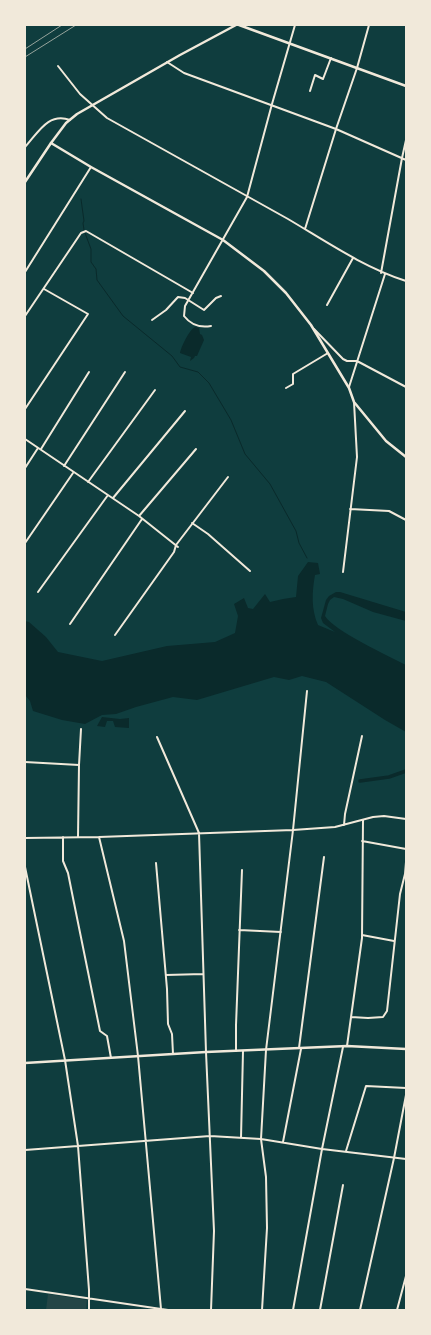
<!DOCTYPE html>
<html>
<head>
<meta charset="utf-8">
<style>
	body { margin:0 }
	#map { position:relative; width:431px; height:1335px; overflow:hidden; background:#0f3d3e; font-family:Raleway,sans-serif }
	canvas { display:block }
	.frame { position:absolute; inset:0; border:26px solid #f1e9da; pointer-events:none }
</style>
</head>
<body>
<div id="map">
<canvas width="431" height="1335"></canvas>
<div class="frame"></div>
</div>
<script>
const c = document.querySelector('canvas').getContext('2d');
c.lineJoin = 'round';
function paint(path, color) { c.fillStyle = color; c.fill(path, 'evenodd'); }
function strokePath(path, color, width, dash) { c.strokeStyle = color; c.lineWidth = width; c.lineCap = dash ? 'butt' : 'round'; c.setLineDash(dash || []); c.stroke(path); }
const green = new Path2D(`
	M 48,1294 L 87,1300 L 86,1310 L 46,1310 Z`);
const water = new Path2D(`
	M 195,327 L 199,328 L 200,334 L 202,335 L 204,340 L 197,356 L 195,356 L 194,358 L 190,361 L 191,357 L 180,353 C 181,347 189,330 195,327 Z
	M 308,562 L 318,563 L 320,574 L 315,575 C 312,592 311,609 318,625 L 335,632 L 323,623 L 321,618 L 326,600 L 329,596 L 336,592 L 340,592 L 406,612 L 406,621 L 373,612 L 343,599 L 334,597 L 330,600 L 328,604 L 325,616 C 334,631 389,656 406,665 L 406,732 L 385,720 L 326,682 L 302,676 L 289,680 L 274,677 L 197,700 L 173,697 L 136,707 L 116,714 L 102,715 L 85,724 L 62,720 L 33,711 L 30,701 L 25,695 L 25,621 L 29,622 L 46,637 L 58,652 L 102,661 L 167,646 L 215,642 L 235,633 L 238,616 L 234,604 L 244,598 L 248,608 L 253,609 L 265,594 L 270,602 L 283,599 L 296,597 L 298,576 Z
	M 102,717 L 120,719 L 129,718 L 129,728 L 115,727 L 113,721 L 107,721 L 105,727 L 97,726 Z`);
const stream = new Path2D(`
	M 81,199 L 84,221 L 83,223 L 84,230
	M 85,233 L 91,249 L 91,262 L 96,269 L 97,280 L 123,316 L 172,356 L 180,367 L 198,372 L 209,383 L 231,420 L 245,454 L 270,484 L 296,531 L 299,543 L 307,558`);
const canal = new Path2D(`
	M 360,781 L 389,777 L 406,771`);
const minor = new Path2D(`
	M 167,62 L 184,73 L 336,129 L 406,160
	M 58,66 L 80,94 L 107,118 C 167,152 228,185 288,219 C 327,242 363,267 406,281
	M 310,91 L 315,75 L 323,79 L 331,58
	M 25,147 C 38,133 48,112 70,120
	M 305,229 L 336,129 L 357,68 L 369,25
	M 25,272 L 91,167
	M 381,273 L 402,158 L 406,140
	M 327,305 L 353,258
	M 25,316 L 81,233 L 86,231 L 193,293
	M 152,320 L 166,310 L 178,297 L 185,298 L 204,310 L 216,298 L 221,296
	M 211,326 C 200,328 191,325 184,316 L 185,306 L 247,197 L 272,104 L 295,25
	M 314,329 L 343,359 L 347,361 L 357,361 L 406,387
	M 349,387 L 385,274
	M 286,388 L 293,384 L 293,374 L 328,353
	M 25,409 L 88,314 L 44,289
	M 25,439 L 139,516 L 178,547
	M 41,449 L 89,372
	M 64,466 L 125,372
	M 25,468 L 38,448
	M 88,482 L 155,390
	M 113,498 L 185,411
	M 350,509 L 389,511 L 406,520
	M 139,516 L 196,449
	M 192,523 L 208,534 L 250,571
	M 25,543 L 73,473
	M 343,572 L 357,457 L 354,402
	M 38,592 L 108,495
	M 70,624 L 142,519
	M 115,635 L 174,552 L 176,545 L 228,477
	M 157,737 L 199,833 L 206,1052 L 214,1231 L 211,1310
	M 25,762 L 79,765
	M 344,825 L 345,814 L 362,736
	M 63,837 L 63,861 L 68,873 L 73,898 L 100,1031 L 107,1036 L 111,1058
	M 78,837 L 79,765 L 81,729
	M 99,837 L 124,941 L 138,1056 L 161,1309
	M 25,838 L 99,837 L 293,830 L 335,827 L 373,817 L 384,816 L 406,819
	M 362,841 L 406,849
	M 156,863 L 167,989 L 168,1024 L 172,1034 L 173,1054
	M 25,867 L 65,1060 L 78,1146 L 89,1290 L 89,1310
	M 239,930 L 281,932
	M 362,935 L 394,941
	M 166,975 L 203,974
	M 351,1017 L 368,1018 L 383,1017 L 387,1011 L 400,894 L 405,874 L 406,862
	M 347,1046 L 362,938 L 363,820
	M 299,1048 L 324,857
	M 236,1051 L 236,1025 L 242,870
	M 241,1138 L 243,1051
	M 283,1142 L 301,1049
	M 25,1150 L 210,1136 L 261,1139 L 322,1149 L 406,1159
	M 346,1151 L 366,1086 L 406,1088
	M 25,1289 L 168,1310
	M 262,1310 L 267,1228 L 266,1177 L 261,1139 L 266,1050 L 293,830 L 307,691
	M 293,1310 L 322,1149 L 343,1047
	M 320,1310 L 343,1185
	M 360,1310 L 394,1158 L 406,1095
	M 397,1310 L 406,1276`);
const tertiary = new Path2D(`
	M 25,182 L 51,143
	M 25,1063 L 206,1052 L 347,1046 L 406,1049`);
const secondary = new Path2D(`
	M 236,25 L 180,55 L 77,114 L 66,123 L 51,143 L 91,167 L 223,240 L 264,271 L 286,293 L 311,325 L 349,388 L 354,402 L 386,441 L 406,457
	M 239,25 L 406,86`);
const rail = new Path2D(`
	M 25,49 L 62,25
	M 25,57 L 76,25`);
paint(green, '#244646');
paint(water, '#0a2a2b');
strokePath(stream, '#0a2a2b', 1);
strokePath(canal, '#0a2a2b', 3.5);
strokePath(minor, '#f1e9da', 2);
strokePath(tertiary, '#f1e9da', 2.5);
strokePath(secondary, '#f1e9da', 2.5);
strokePath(rail, '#97a49c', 1);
</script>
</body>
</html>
